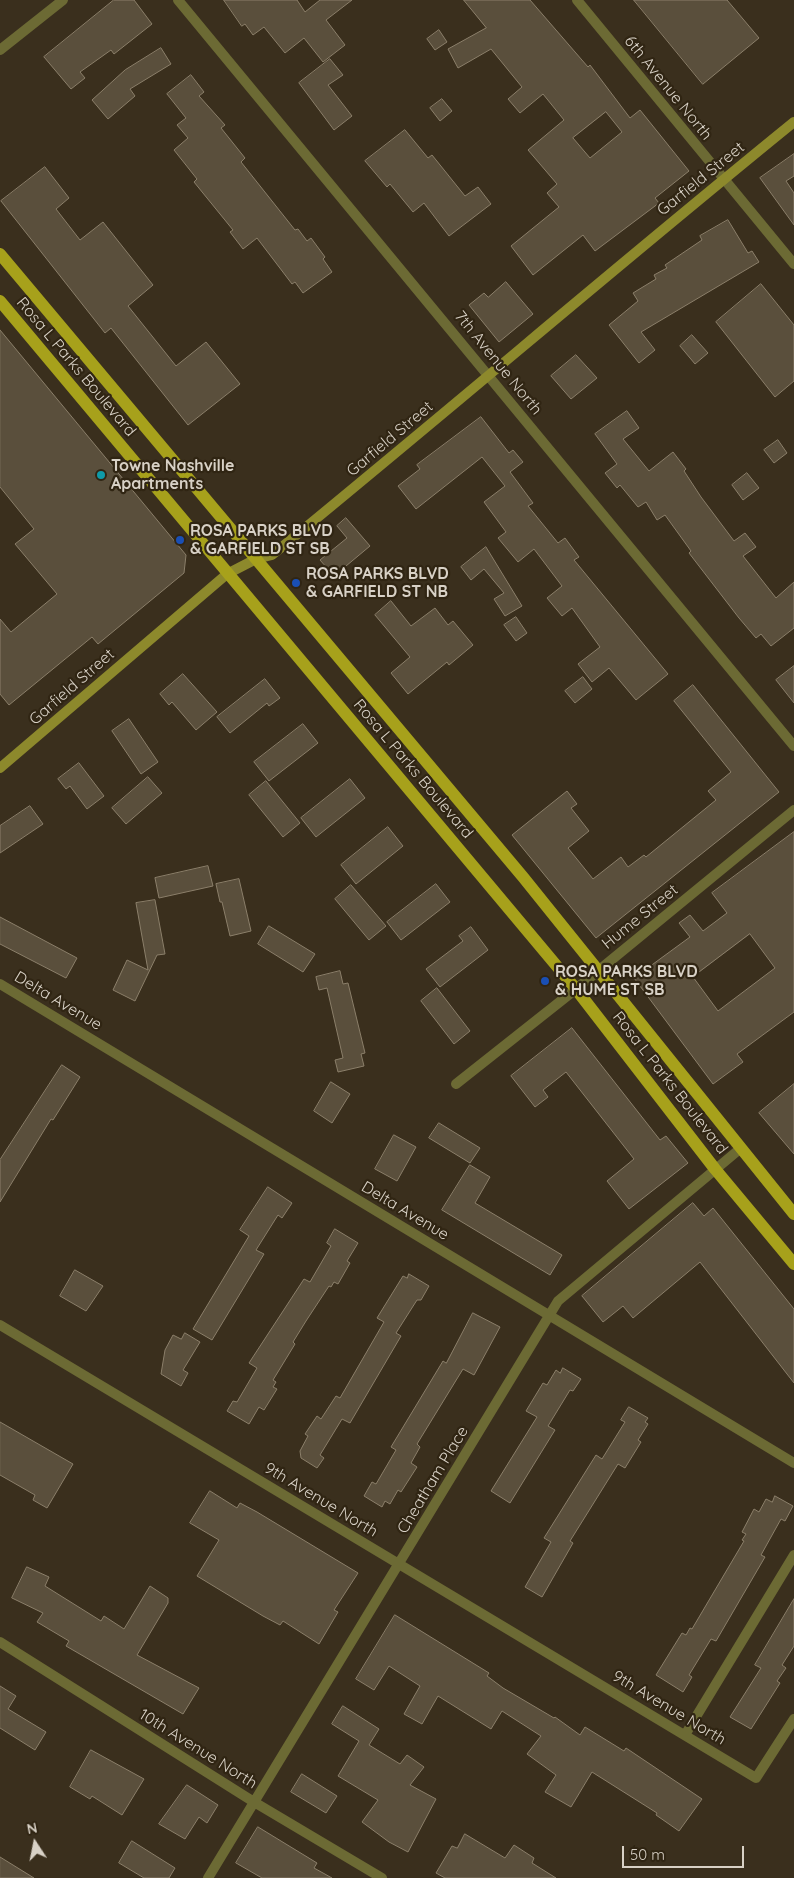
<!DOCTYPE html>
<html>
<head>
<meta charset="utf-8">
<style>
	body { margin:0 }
	#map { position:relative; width:794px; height:1878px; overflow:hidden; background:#3a2f1d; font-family:Quicksand,sans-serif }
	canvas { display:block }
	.north { position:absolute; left:10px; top:1818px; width:50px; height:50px; -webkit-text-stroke:4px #302513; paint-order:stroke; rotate:349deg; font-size:14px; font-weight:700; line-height:20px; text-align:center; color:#d8d1c6 }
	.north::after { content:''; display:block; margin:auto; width:18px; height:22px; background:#d8d1c6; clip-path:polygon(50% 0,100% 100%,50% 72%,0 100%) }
	.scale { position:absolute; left:622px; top:1846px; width:122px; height:22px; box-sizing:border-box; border:2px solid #d8d1c6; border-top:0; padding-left:6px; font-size:15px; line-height:18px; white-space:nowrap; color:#d8d1c6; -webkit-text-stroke:4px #302513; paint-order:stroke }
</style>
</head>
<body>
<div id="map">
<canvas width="794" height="1878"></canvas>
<div class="north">N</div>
<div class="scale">50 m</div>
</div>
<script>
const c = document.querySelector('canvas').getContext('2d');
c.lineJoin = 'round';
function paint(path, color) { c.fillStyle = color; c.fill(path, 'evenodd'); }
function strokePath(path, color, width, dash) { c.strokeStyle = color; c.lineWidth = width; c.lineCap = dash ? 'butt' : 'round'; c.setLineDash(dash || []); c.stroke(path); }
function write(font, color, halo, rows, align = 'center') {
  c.font = font + ' Quicksand,sans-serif'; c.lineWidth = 4.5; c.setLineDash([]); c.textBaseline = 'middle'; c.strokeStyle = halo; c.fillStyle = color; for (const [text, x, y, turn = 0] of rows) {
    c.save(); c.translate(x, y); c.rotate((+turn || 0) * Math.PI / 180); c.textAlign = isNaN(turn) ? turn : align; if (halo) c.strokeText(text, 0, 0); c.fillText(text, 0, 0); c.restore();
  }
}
const building = new Path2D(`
	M 114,0 L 134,0 L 152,24 L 114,54 L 111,50 L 80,72 L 85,78 L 71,89 L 44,57 Z
	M 224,0 L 297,0 L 305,12 L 320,0 L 352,0 L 326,20 L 345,45 L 323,62 L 304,38 L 285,53 L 264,27 L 253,35 L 245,24 L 242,26 Z
	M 464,0 L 530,0 L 588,67 L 590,65 L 630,118 L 640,110 L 689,171 L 655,198 L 659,203 L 595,251 L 583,235 L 533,275 L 511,246 L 559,207 L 547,193 L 557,184 L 528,150 L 564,120 L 543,94 L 520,113 L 508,99 L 522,87 L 491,49 L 458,68 L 448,49 L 486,28 ZM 606,112 L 622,132 L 590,158 L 573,138 Z
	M 634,0 L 727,0 L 759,38 L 703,84 Z
	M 439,30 L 447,42 L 435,50 L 427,39 Z
	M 161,48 L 171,64 L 130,89 L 135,96 L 108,119 L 92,100 L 125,70 Z
	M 330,59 L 343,75 L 328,85 L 352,116 L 334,130 L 299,83 Z
	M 191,75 L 204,92 L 199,96 L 225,125 L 221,128 L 245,158 L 241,162 L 295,230 L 298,229 L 307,241 L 311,238 L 325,257 L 323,259 L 332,272 L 303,293 L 295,282 L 292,284 L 257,238 L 243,249 L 230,232 L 233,230 L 194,182 L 197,179 L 174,150 L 188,138 L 177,125 L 186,118 L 167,94 Z
	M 442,99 L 452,111 L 440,121 L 430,108 Z
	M 405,130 L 428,158 L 432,155 L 465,196 L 478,187 L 491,204 L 449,236 L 424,203 L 413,212 L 390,184 L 387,187 L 365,161 Z
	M 794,154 L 794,176 L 786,181 L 794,193 L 794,225 L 760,178 Z
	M 45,167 L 69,198 L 56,209 L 80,240 L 103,222 L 153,285 L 128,306 L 176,366 L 206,342 L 240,384 L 188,425 L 111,328 L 105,333 L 1,201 Z
	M 728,220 L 748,253 L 752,251 L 759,262 L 641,332 L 655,350 L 639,363 L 609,325 L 638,301 L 633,293 L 656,279 L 654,275 L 667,268 L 665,265 L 702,240 L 700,236 Z
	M 506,282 L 533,314 L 499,342 L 469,305 L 484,293 L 488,297 Z
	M 761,284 L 794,325 L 794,381 L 775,397 L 716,322 Z
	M 0,330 L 186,555 L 184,573 L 98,644 L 92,637 L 9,705 L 0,694 L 0,619 L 11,632 L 57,594 L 15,544 L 34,529 L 0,487 Z
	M 692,335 L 708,353 L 695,364 L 680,346 Z
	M 576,355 L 597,378 L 571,399 L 551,376 Z
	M 627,411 L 639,428 L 623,439 L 649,471 L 673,452 L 686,469 L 684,471 L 701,497 L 734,541 L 745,533 L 756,547 L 743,556 L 776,598 L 794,582 L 794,628 L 771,646 L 761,634 L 756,638 L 739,618 L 689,553 L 691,551 L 665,515 L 657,520 L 646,502 L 638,507 L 620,485 L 617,488 L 605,473 L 617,464 L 595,434 Z
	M 481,417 L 509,453 L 513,450 L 523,462 L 510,472 L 533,503 L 528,506 L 558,543 L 565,538 L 579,557 L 574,560 L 668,674 L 636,700 L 609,668 L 592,682 L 578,664 L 600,647 L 572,608 L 562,616 L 547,598 L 562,586 L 534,549 L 518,562 L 498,538 L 506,532 L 484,502 L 505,486 L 482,457 L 416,509 L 398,486 L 420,469 L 417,465 Z
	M 778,440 L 787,453 L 774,463 L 764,450 Z
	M 747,473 L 759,488 L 743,500 L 732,485 Z
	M 346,518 L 370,546 L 334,576 L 320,560 L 347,538 L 337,526 Z
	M 486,547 L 522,606 L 505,616 L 494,599 L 504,593 L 484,569 L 471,580 L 461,567 Z
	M 391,601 L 411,626 L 435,608 L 448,625 L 453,621 L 473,645 L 449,665 L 447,662 L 408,694 L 391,673 L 410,657 L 375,615 Z
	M 516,617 L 527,633 L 516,641 L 504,625 Z
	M 794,666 L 794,703 L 776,680 Z
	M 183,674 L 217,712 L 196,730 L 172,702 L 169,705 L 160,694 Z
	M 583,677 L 592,689 L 575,703 L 565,691 Z
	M 265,679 L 280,698 L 269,706 L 267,703 L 230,733 L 217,717 Z
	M 693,685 L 779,792 L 596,938 L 512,835 L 567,791 L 577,804 L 571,808 L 589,831 L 568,848 L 593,879 L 621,857 L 628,867 L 644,855 L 646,857 L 716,800 L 708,791 L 731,772 L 674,701 Z
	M 129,719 L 158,762 L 141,774 L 112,731 Z
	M 303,724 L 318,743 L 269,781 L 254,762 Z
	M 79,763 L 104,796 L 87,809 L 70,786 L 66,789 L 58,779 Z
	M 148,777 L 162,793 L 126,824 L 112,808 Z
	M 350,779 L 365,798 L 316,837 L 301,818 Z
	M 266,781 L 300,823 L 283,837 L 249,795 Z
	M 30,806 L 43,824 L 0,853 L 0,826 Z
	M 388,827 L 403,846 L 356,884 L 341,865 Z
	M 794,832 L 794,1012 L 737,1054 L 743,1062 L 713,1084 L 634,978 L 690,937 L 679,923 L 690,915 L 703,931 L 727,913 L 712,893 ZM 750,934 L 775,968 L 718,1011 L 693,977 Z
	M 208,866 L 213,886 L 159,898 L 155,878 Z
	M 239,879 L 251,931 L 230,936 L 222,902 L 220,902 L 216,884 Z
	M 436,884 L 450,902 L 401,940 L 387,922 Z
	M 351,885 L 386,926 L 369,940 L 335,899 Z
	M 155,900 L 165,954 L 157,955 L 135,1001 L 113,990 L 127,960 L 148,970 L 136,903 Z
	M 0,917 L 77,958 L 66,978 L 0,944 Z
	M 269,926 L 315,954 L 303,972 L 258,944 Z
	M 471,927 L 488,950 L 440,987 L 426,969 L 463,941 L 459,936 Z
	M 340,971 L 343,984 L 348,983 L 365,1053 L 361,1054 L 364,1066 L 338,1072 L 335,1060 L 343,1058 L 327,988 L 319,990 L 316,977 Z
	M 437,988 L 470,1031 L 454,1044 L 421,1001 Z
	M 572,1028 L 660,1140 L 666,1136 L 688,1163 L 629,1209 L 607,1181 L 634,1159 L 566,1072 L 543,1090 L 548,1097 L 535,1107 L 511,1076 Z
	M 62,1065 L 80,1077 L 53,1120 L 51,1119 L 0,1202 L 0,1160 Z
	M 331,1082 L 350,1094 L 332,1123 L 314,1111 Z
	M 794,1084 L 794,1154 L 759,1113 Z
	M 439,1123 L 480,1148 L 470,1163 L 429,1138 Z
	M 394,1135 L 416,1147 L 397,1181 L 375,1169 Z
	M 470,1165 L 490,1177 L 475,1203 L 562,1255 L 550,1275 L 442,1210 Z
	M 268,1187 L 292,1203 L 282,1218 L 278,1215 L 256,1250 L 264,1254 L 212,1340 L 193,1329 L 249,1236 L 240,1230 Z
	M 693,1203 L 704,1216 L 713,1208 L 794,1309 L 794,1383 L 700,1262 L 633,1318 L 623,1306 L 603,1322 L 582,1296 Z
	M 335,1229 L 358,1243 L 347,1261 L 350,1263 L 338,1284 L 334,1282 L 331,1287 L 329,1286 L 306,1321 L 293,1342 L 295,1344 L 273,1380 L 276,1382 L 273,1387 L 277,1389 L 264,1410 L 259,1407 L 249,1424 L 227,1411 L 233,1401 L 237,1402 L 257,1368 L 249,1363 L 304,1279 L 310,1282 L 331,1246 L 327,1243 Z
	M 75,1270 L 103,1286 L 86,1311 L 60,1296 Z
	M 409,1274 L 429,1286 L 421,1300 L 417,1300 L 396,1333 L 401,1336 L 350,1423 L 342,1419 L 320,1455 L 324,1458 L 317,1468 L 301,1458 L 300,1451 L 308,1436 L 305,1434 L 317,1416 L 321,1419 L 336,1396 L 340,1398 L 384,1322 L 377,1318 L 403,1276 L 407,1278 Z
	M 473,1313 L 500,1327 L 474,1375 L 463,1369 L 417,1444 L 420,1447 L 411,1463 L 417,1467 L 401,1492 L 398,1490 L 390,1504 L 385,1501 L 382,1507 L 364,1496 L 372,1482 L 376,1484 L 396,1450 L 391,1447 L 443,1361 L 446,1363 Z
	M 185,1333 L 200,1342 L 183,1370 L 188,1373 L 181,1386 L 161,1374 L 165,1350 L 173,1335 L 181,1339 Z
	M 563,1368 L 581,1379 L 573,1391 L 570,1390 L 548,1426 L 555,1430 L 510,1503 L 491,1491 L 537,1417 L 526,1411 L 543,1383 L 547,1385 L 556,1370 L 560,1373 Z
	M 629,1407 L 648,1418 L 645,1422 L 648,1424 L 638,1440 L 641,1442 L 625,1468 L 618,1464 L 570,1541 L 573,1543 L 542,1597 L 525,1587 L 551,1542 L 544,1538 L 596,1455 L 602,1459 L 625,1422 L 621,1420 Z
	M 0,1422 L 73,1464 L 47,1508 L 33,1500 L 35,1495 L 0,1475 Z
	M 210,1491 L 237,1508 L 240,1503 L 257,1512 L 358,1573 L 334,1610 L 338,1612 L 319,1644 L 283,1621 L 280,1625 L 263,1616 L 197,1576 L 219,1540 L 190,1523 Z
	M 775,1496 L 793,1506 L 785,1521 L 781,1519 L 761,1555 L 765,1557 L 716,1641 L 711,1639 L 689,1675 L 692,1677 L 683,1692 L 656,1675 L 682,1633 L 686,1635 L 690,1628 L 692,1629 L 744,1541 L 742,1540 L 746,1534 L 742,1532 L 754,1509 L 759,1512 L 766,1499 L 772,1502 Z
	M 27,1567 L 49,1577 L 45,1586 L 101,1621 L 104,1616 L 124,1629 L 150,1586 L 168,1598 L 168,1603 L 137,1655 L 199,1688 L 183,1714 L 66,1646 L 69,1641 L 37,1622 L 43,1613 L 12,1598 Z
	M 794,1599 L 794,1646 L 782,1665 L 786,1668 L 777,1681 L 780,1683 L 751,1729 L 730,1717 L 761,1668 L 755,1665 Z
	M 395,1615 L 489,1673 L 487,1676 L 503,1688 L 554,1718 L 555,1717 L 580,1735 L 585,1727 L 624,1751 L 626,1748 L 702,1799 L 679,1831 L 656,1815 L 657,1813 L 592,1772 L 571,1807 L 545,1792 L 556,1775 L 527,1754 L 541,1736 L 502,1711 L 491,1729 L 438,1696 L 422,1724 L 404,1714 L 420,1686 L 389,1666 L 374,1690 L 356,1679 Z
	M 0,1686 L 16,1696 L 8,1709 L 46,1732 L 35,1750 L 0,1728 Z
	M 343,1706 L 379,1729 L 369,1745 L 400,1764 L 407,1755 L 424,1767 L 410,1785 L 436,1799 L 408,1852 L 389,1842 L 362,1822 L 378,1800 L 338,1776 L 359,1741 L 332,1724 Z
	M 91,1750 L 144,1779 L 122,1815 L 92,1796 L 90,1799 L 70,1787 Z
	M 302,1774 L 337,1796 L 326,1813 L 291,1792 Z
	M 187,1785 L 218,1805 L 207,1823 L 199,1817 L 185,1839 L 159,1824 Z
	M 258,1827 L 317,1863 L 314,1868 L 332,1878 L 262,1878 L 236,1863 Z
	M 465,1834 L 505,1858 L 514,1845 L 534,1858 L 532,1863 L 556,1878 L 445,1878 L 436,1873 L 452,1846 L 457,1848 Z
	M 132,1841 L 175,1868 L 169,1878 L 144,1878 L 119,1863 Z
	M 0,1857 L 34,1878 L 0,1878 Z`);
const street = new Path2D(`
	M 178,0 L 794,746
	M 577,0 L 794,264
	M 0,50 L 63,0
	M 0,984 L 794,1463
	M 456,1084 L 576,989 L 794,810
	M 0,1325 L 756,1778 L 794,1719
	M 0,1642 L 254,1802 L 382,1878
	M 685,1735 L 794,1555
	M 208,1878 L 558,1301 L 741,1148`);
const secondary = new Path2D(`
	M 0,768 L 227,574 L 256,559 L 272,555 C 447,412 618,265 794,122`);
const primary = new Path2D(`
	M 0,254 L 523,877 L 794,1214
	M 0,301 L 576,989 L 715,1169 L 794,1264`);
const markers = [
	[101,475,5,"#0f9aa8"],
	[180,540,5,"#1a4fb4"],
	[296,583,5,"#1a4fb4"],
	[545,981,5,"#1a4fb4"]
];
const streetNames = [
	["6th Avenue North",668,88,51],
	["Garfield Street",701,179,-39],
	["7th Avenue North",498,363,51],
	["Rosa L Parks Boulevard",76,367,50],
	["Garfield Street",390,439,-40],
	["Garfield Street",72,687,-41],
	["Rosa L Parks Boulevard",413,769,50],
	["Hume Street",640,917,-39],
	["Delta Avenue",58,1001,31],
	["Rosa L Parks Boulevard",670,1083,52],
	["Delta Avenue",405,1211,31],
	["Cheatham Place",433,1480,-59],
	["9th Avenue North",321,1500,31],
	["9th Avenue North",669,1708,31],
	["10th Avenue North",198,1749,32]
];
const poiNames = [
	["Towne Nashville",111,466],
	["Apartments",111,484],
	["ROSA PARKS BLVD",190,531],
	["& GARFIELD ST SB",190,549],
	["ROSA PARKS BLVD",306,574],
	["& GARFIELD ST NB",306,592],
	["ROSA PARKS BLVD",555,972],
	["& HUME ST SB",555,990]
];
paint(building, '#5a4f3c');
strokePath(building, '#8b7f6a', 1);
strokePath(street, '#6c6a34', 10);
strokePath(secondary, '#8d892c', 10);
strokePath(primary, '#a7a11b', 12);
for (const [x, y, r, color] of markers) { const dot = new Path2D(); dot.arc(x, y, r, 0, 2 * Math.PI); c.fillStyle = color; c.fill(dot); strokePath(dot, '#302513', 2); }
write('16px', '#d8d1c6', '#302513', streetNames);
write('bold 16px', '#d8d1c6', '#302513', poiNames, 'left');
</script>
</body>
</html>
